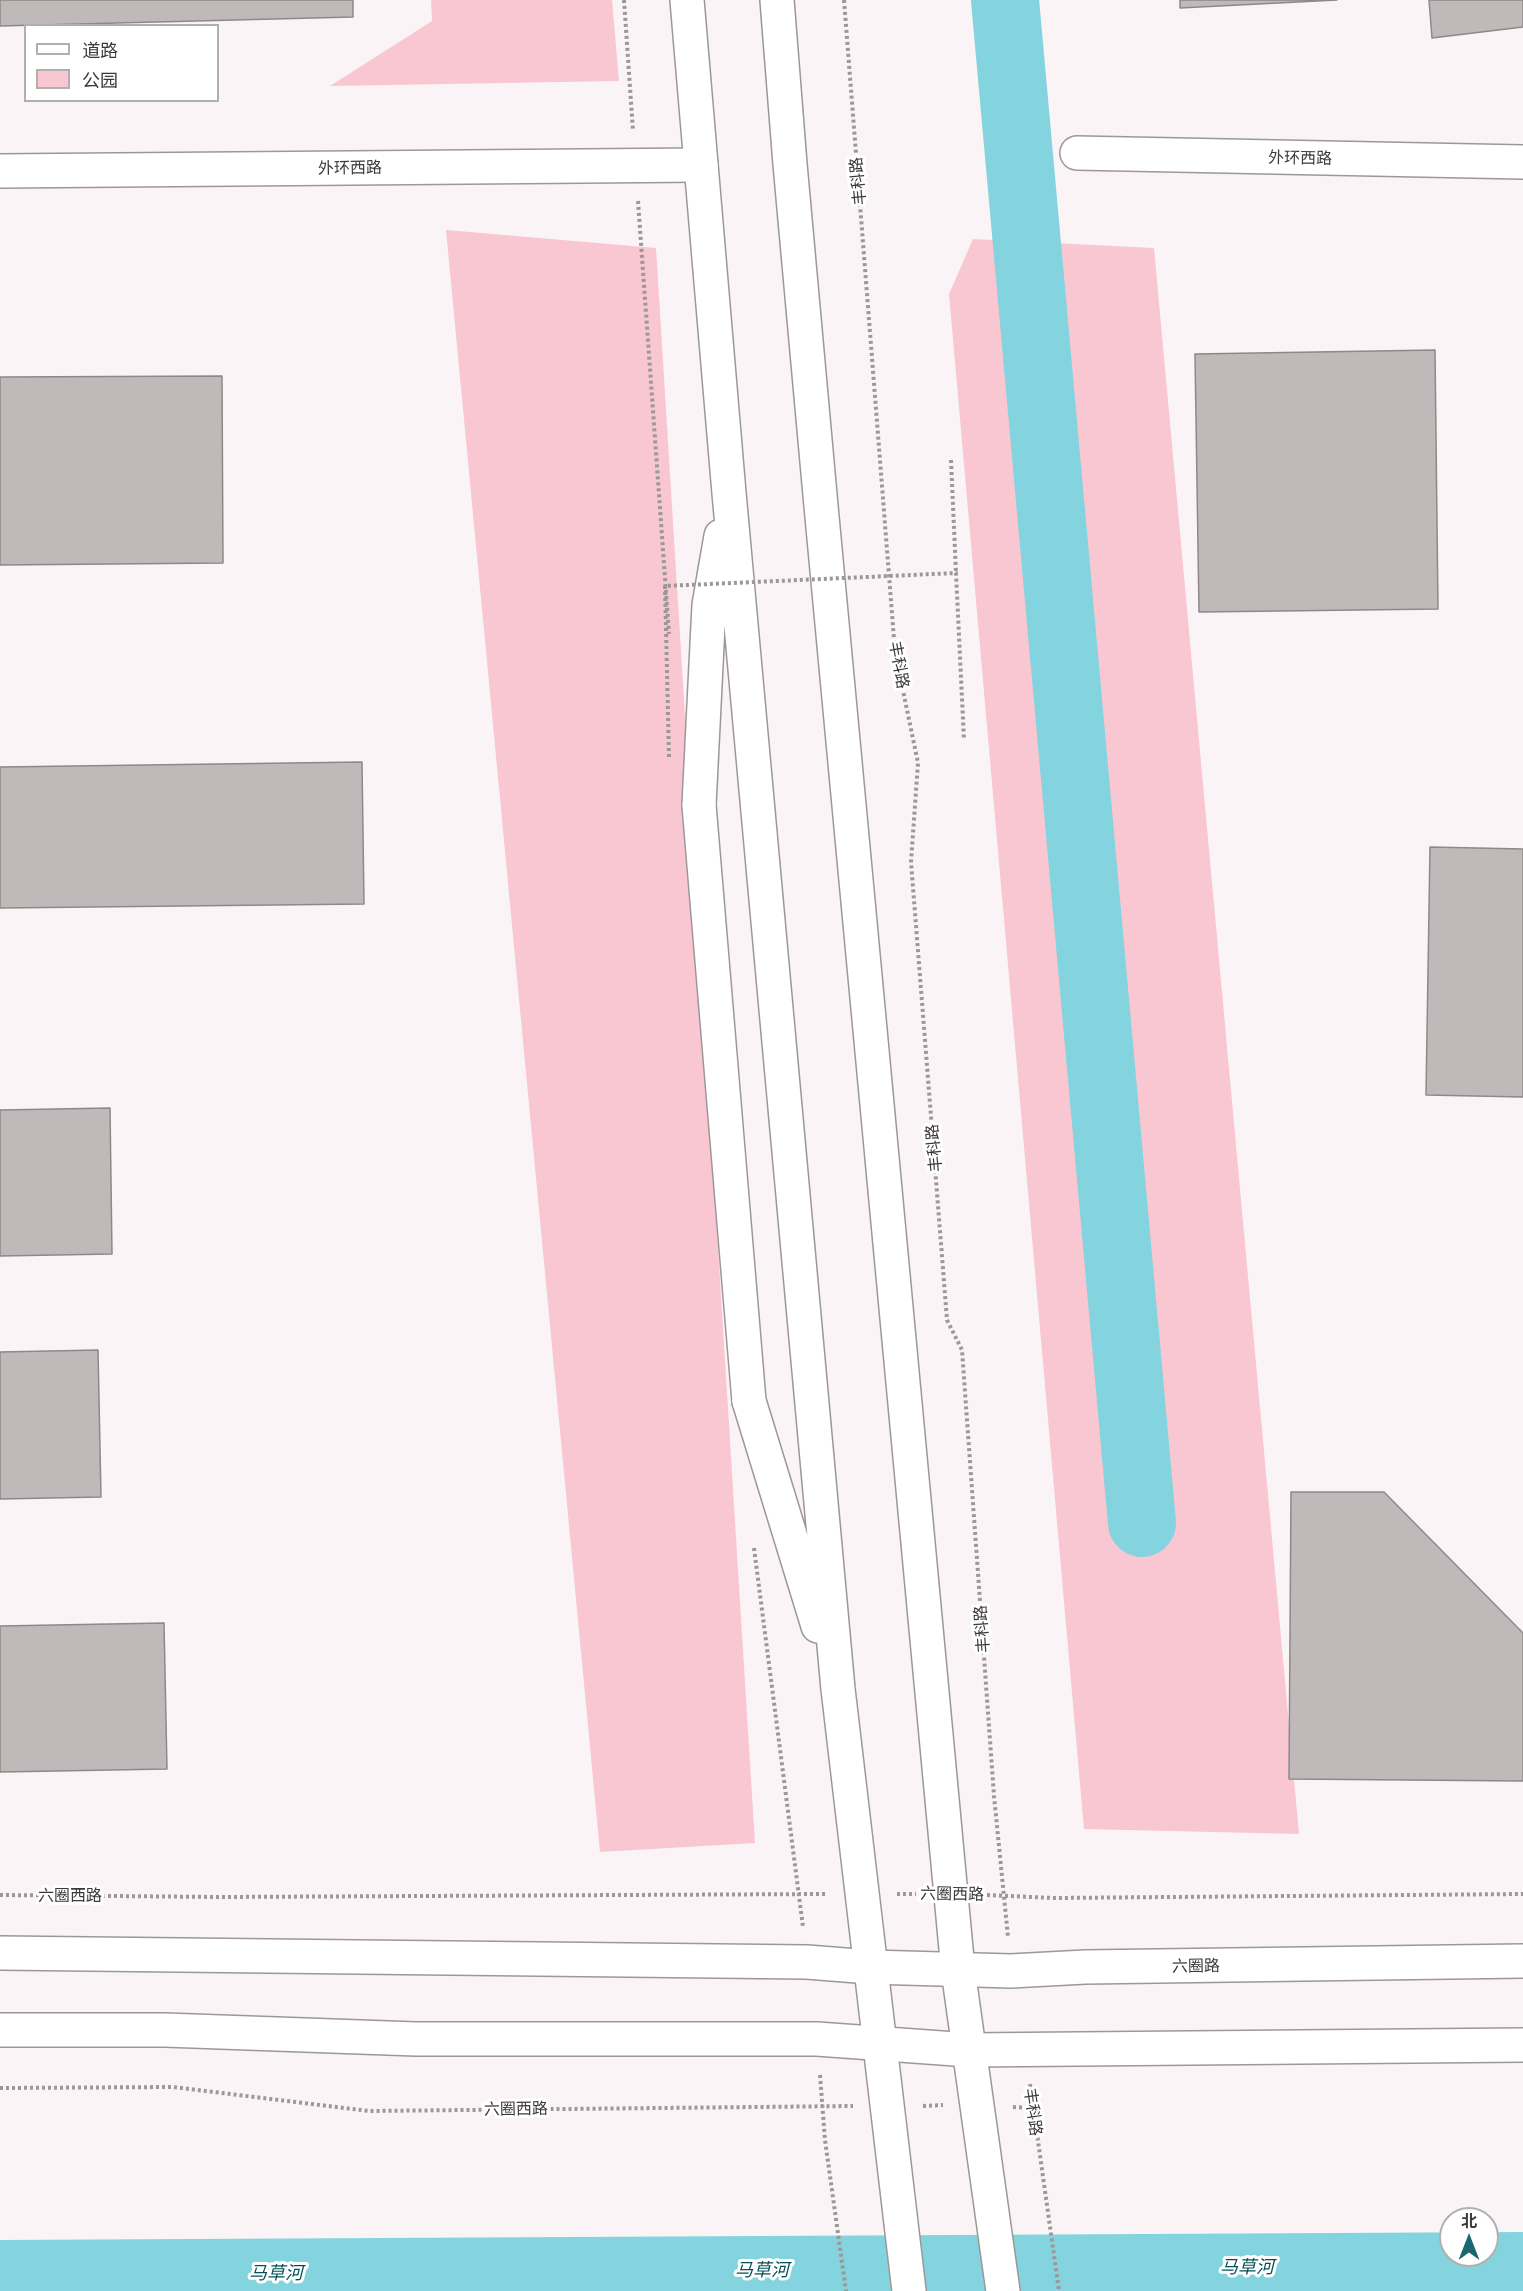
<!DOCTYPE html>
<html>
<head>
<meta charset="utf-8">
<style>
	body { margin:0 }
	#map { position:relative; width:1523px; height:2291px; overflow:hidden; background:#fbf4f6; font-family:"Exo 2","Noto Sans SC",sans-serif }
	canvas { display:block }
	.legend { position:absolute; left:24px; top:24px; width:195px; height:78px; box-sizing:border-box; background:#fff; border:2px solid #b1b0b0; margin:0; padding:8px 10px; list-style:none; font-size:18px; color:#3c393a }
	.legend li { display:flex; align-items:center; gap:12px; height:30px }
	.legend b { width:30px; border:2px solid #b1b0b0 }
	.north { position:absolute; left:1439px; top:2207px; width:60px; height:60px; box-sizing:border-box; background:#fff; border:2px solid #b1b0b0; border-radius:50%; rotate:0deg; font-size:16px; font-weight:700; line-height:24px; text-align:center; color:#3c393a }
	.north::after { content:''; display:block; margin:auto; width:21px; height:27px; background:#1b676f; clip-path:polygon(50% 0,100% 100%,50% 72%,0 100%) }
</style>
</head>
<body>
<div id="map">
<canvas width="1523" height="2291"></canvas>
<ul class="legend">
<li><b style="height:8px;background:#fff"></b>道路</li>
<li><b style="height:16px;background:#f9c7d2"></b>公园</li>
</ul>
<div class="north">北</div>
</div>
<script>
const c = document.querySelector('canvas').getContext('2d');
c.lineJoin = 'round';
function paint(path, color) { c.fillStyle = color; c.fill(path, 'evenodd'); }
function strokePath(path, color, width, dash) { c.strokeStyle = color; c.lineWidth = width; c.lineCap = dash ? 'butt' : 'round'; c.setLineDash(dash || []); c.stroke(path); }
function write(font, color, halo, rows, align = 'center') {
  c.font = font + ' "Exo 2","Noto Sans SC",sans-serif'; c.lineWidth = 6; c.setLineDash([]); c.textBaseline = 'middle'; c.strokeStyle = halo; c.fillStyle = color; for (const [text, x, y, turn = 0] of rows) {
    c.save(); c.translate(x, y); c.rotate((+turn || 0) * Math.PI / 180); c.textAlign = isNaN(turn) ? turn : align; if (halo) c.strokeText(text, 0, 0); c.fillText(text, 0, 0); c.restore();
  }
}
const green = new Path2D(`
	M 431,0 L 612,0 L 619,81 L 330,86 L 432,21 Z
	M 446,230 L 656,248 L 755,1843 L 600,1852 Z
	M 973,239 L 1154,248 L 1299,1834 L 1084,1829 L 949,294 Z`);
const river = new Path2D(`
	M 1005,0 L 1142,1523
	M 0,2274 L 1523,2266`);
const building = new Path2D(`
	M 0,0 L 353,0 L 353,17 L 0,26 Z
	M 1180,0 L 1337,0 L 1180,8 Z
	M 1429,0 L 1523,0 L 1523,27 L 1432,38 Z
	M 1435,350 L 1438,609 L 1199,612 L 1195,354 Z
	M 222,376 L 223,563 L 0,565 L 0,377 Z
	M 362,762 L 364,904 L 0,908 L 0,767 Z
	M 1430,847 L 1523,849 L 1523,1097 L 1426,1095 Z
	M 110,1108 L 112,1254 L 0,1256 L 0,1110 Z
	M 98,1350 L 101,1497 L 0,1499 L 0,1352 Z
	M 1291,1492 L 1384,1492 L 1523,1633 L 1523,1781 L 1289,1779 Z
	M 164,1623 L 167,1769 L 0,1772 L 0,1626 Z`);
const path = new Path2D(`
	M 624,0 L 633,131
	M 844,0 L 895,652 L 918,763 L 911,862 L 947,1320 L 962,1350 L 994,1796 L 1008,1937
	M 638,201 L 669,634
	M 951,460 L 956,573
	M 754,1548 L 803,1927
	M 897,1894 L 916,1894
	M 0,1895 L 219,1897 L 826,1894
	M 987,1895 L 1054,1898 L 1523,1894
	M 820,2075 L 825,2140 L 846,2291
	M 1030,2084 L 1059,2291
	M 0,2088 L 173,2087 L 369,2111 L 853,2106
	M 923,2106 L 943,2105
	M 1013,2107 L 1033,2108`);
const minor = new Path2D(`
	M 699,805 L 749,1401`);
const tertiary = new Path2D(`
	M 1077,153 L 1523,162
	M 0,171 L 701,165`);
const secondary = new Path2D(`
	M 0,1953 L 807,1962 L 870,1967 L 1011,1971 L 1085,1967 L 1523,1961
	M 0,2030 L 165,2030 L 416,2039 L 817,2039 L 969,2050 L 1523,2045`);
const primary = new Path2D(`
	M 687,0 L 729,493 L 838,1689 L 909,2291
	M 777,0 L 790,164 L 821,506 L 958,1970 L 1003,2291
	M 699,805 L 709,605 L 721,536
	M 749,1401 L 818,1626`);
const pathBridge = new Path2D(`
	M 669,757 L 665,586 L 956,573 L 964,740`);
const streetNames = [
	["外环西路",1300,158,1],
	["外环西路",350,168,-1],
	["丰科路",858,181,-95],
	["丰科路",899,665,80],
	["丰科路",934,1148,-95],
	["丰科路",982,1629,-94],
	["六圈西路",952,1894,1],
	["六圈西路",70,1896],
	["六圈路",1196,1966,-1],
	["六圈西路",516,2109,-1],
	["丰科路",1033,2112,82]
];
const waterNames = [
	["马草河",1247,2267],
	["马草河",762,2270],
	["马草河",276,2273]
];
paint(green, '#f9c7d2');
strokePath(river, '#83d4de', 68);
paint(building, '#bfb9ba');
strokePath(building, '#8e8889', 1.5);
strokePath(minor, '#9d9799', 36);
strokePath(tertiary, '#9d9799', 36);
strokePath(secondary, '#9d9799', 36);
strokePath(primary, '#9d9799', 36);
strokePath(path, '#9c9798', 4, [3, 3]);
strokePath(minor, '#fff', 33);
strokePath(tertiary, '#fff', 33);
strokePath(secondary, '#fff', 33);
strokePath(primary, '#fff', 33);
strokePath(pathBridge, '#9c9798', 4, [3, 3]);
write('16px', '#3c393a', '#fff', streetNames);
write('italic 18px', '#035057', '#fff', waterNames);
</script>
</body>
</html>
